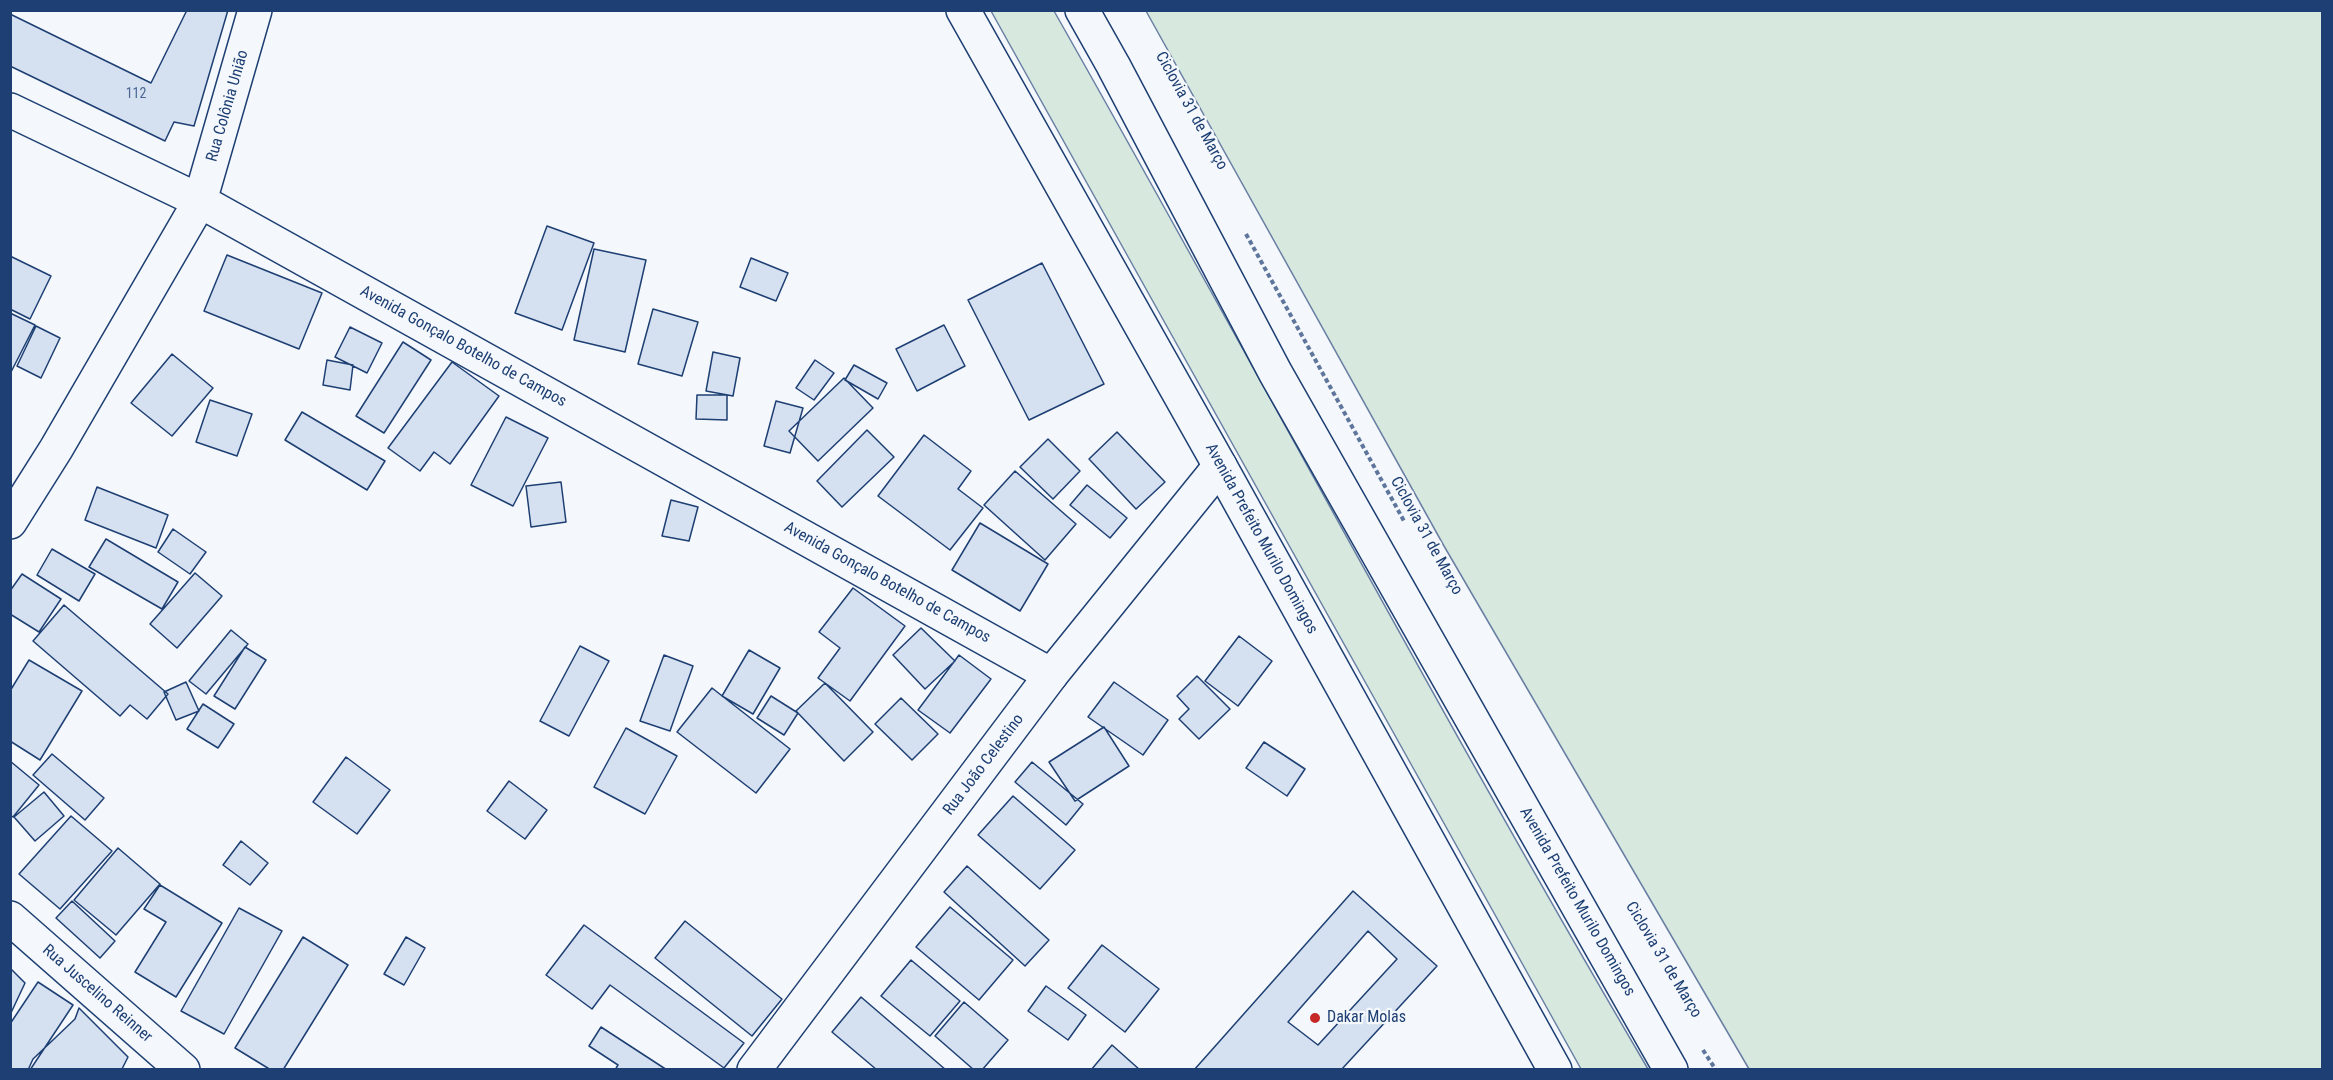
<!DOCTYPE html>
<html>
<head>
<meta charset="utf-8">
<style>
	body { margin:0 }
	#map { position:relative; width:2333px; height:1080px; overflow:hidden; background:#f4f7fb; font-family:"Roboto Condensed",sans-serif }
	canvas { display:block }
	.frame { position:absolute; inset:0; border:12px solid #1d3f73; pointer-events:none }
</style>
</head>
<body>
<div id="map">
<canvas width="2333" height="1080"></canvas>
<div class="frame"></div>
</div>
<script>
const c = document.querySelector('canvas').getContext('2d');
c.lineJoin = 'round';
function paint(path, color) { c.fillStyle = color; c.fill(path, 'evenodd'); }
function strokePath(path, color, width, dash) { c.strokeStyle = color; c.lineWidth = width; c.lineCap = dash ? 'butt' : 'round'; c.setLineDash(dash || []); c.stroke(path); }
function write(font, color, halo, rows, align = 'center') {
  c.font = font + ' "Roboto Condensed",sans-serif'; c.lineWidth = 4.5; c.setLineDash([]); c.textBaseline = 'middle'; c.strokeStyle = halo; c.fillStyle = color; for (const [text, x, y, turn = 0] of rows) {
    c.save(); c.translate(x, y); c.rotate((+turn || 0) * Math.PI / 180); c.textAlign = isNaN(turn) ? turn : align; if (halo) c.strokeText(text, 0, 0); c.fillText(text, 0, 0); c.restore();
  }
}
const green = new Path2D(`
	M 991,11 L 1054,11 C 1254,363 1443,721 1648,1069 L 1581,1069 Z
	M 1146,11 L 2322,11 L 2322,1069 L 1749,1069 L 1444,546 Z`);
const building = new Path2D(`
	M 10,10 L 187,10 L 151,83 L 10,14 Z
	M 10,10 L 228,10 L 194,126 L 174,122 L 165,141 L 10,66 Z
	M 547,226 L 594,243 L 562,330 L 515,313 Z
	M 594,249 L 646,260 L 625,352 L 574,340 Z
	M 227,255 L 322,293 L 299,349 L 204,311 Z
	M 10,256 L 51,276 L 30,319 L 10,309 Z
	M 751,258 L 788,273 L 776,301 L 740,287 Z
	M 1042,263 L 1104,384 L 1029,420 L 968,300 Z
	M 653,309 L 698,322 L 682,376 L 638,364 Z
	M 10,313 L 35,325 L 10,374 Z
	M 944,325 L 965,366 L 917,391 L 896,349 Z
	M 36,326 L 60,338 L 41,378 L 17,366 Z
	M 350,327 L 382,343 L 367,373 L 335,357 Z
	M 403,342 L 431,360 L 384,433 L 356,416 Z
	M 713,352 L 740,358 L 733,396 L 706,391 Z
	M 172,354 L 213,388 L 172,436 L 131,403 Z
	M 327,360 L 353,365 L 350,390 L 323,385 Z
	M 815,360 L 834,373 L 814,400 L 796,388 Z
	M 452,362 L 499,396 L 450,464 L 434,452 L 420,471 L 388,448 Z
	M 854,365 L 887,383 L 878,399 L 845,380 Z
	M 844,378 L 873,408 L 818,461 L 789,431 Z
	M 697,395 L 727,395 L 727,420 L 696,419 Z
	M 210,400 L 252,414 L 237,456 L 196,442 Z
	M 776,401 L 803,408 L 790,453 L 764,446 Z
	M 302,412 L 385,461 L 367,490 L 285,440 Z
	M 506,417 L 548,438 L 513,506 L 471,485 Z
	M 867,430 L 894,457 L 842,507 L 817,481 Z
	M 1117,432 L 1165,482 L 1136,509 L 1089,459 Z
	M 924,435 L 971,471 L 958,489 L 983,508 L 950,550 L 878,496 Z
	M 1048,439 L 1080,471 L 1053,499 L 1020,467 Z
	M 1015,471 L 1076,524 L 1045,560 L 984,505 Z
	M 561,482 L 566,522 L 531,527 L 526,486 Z
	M 1087,485 L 1127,518 L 1110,538 L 1070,505 Z
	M 97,487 L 168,515 L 156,548 L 85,520 Z
	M 671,500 L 698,507 L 689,541 L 662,536 Z
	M 980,523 L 1048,564 L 1020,611 L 952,570 Z
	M 173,529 L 206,552 L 190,574 L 158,552 Z
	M 106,539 L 178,582 L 162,609 L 89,567 Z
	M 52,549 L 95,574 L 79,601 L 37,575 Z
	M 195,573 L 222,596 L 177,648 L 150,624 Z
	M 22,574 L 61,599 L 39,632 L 10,614 L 10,591 Z
	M 853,588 L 905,626 L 850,701 L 818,678 L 840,648 L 819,632 Z
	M 64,605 L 168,694 L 147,719 L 130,705 L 120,716 L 33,641 Z
	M 921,628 L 955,661 L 925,689 L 893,655 Z
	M 231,630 L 248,644 L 206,694 L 189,681 Z
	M 1239,636 L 1272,661 L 1238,706 L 1205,681 Z
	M 580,646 L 609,661 L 569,736 L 540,721 Z
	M 245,647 L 266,660 L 235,709 L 214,696 Z
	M 749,650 L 780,668 L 753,714 L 722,696 Z
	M 664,655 L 693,666 L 670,731 L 640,721 Z
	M 959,655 L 991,679 L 950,733 L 918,710 Z
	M 29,660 L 82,691 L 40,760 L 10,741 L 10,691 Z
	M 1197,676 L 1230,709 L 1199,739 L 1179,719 L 1189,709 L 1177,696 Z
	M 186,682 L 199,711 L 176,720 L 164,692 Z
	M 1114,682 L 1168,720 L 1143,755 L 1088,717 Z
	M 825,683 L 873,732 L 844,761 L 796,711 Z
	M 712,688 L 790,749 L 756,793 L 677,732 Z
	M 771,696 L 798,713 L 784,735 L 757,718 Z
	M 901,698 L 938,734 L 912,760 L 875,724 Z
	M 203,704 L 234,724 L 218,748 L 187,729 Z
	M 1104,727 L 1129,766 L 1075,801 L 1049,762 Z
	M 626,728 L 677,756 L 645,814 L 594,787 Z
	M 1264,742 L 1305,769 L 1287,796 L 1246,768 Z
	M 52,754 L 104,798 L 85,820 L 33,775 Z
	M 346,757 L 390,790 L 357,834 L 313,802 Z
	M 10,761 L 39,785 L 13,817 L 10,815 Z
	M 1032,762 L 1083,804 L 1066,825 L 1015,782 Z
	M 509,781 L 547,810 L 525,839 L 487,811 Z
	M 44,792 L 64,816 L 35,841 L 14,817 Z
	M 1013,796 L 1075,850 L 1040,889 L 978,835 Z
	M 71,816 L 112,851 L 60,909 L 19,874 Z
	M 241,841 L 268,863 L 250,885 L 223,865 Z
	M 118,848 L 160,884 L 116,935 L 74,900 Z
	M 967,866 L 1049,940 L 1025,966 L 944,892 Z
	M 160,885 L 222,923 L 176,997 L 135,972 L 166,922 L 144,909 Z
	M 1353,891 L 1437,966 L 1341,1070 L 1194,1070 Z
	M 72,901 L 115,941 L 100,958 L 56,918 Z
	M 950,907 L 1013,960 L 979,1000 L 916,947 Z
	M 239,908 L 282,931 L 224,1034 L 181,1011 Z
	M 685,921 L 782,999 L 752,1036 L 655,958 Z
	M 584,925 L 744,1043 L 724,1068 L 610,985 L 592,1009 L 546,975 Z
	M 1368,931 L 1397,959 L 1318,1045 L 1288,1022 Z
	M 303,937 L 348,965 L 283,1070 L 271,1070 L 235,1048 Z
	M 406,937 L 425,948 L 404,985 L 384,974 Z
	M 1102,945 L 1159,989 L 1125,1032 L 1068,988 Z
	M 911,960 L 960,1001 L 930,1036 L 881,996 Z
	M 10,968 L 25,983 L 10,1015 Z
	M 38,982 L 73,1005 L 30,1070 L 10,1070 L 10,1024 Z
	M 1046,986 L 1086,1015 L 1068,1040 L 1028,1011 Z
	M 861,997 L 946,1070 L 877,1070 L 832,1032 Z
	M 964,1002 L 1008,1040 L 982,1070 L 974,1070 L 935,1036 Z
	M 79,1008 L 128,1057 L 122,1069 L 28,1070 L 33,1059 L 75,1019 Z
	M 601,1027 L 667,1070 L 615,1070 L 618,1065 L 589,1046 Z
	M 1112,1045 L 1140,1070 L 1091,1070 Z`);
const path = new Path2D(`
	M 1246,234 L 1404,521
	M 1703,1050 L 1716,1070`);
const minor = new Path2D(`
	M 10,918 L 183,1070
	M 754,1070 L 1051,675`);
const tertiary = new Path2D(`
	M 10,110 L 200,201 L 1051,675 L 1220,466
	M 10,522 L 56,449 L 200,201 L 255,10`);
const secondary = new Path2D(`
	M 963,10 L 1220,466 L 1555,1070
	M 1082,10 L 1113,65 L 1275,372 L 1671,1070`);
const markers = [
	[1315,1018,6,"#c62828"]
];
const numberNames = [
	["112",136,94]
];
const streetNames = [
	["Rua Colônia União",228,106,-74],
	["Ciclovia 31 de Março",1191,111,61],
	["Avenida Gonçalo Botelho de Campos",463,347,29],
	["Ciclovia 31 de Março",1426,536,61],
	["Avenida Prefeito Murilo Domingos",1261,539,61],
	["Avenida Gonçalo Botelho de Campos",887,583,29],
	["Rua João Celestino",984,765,-53],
	["Avenida Prefeito Murilo Domingos",1577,902,60],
	["Ciclovia 31 de Março",1663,960,59],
	["Rua Juscelino Reinner",97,994,41]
];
const poiNames = [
	["Dakar Molas",1327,1018]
];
paint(green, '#d7e8df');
strokePath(green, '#687fa3', 1.5);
paint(building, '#d5e0f0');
strokePath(building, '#1d3f73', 1.5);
strokePath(minor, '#1d3f73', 36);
strokePath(tertiary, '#1d3f73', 36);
strokePath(secondary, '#1d3f73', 36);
strokePath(path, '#5e769c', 4, [4.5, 3]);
strokePath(minor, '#f4f7fb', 33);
strokePath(tertiary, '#f4f7fb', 33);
strokePath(secondary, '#f4f7fb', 33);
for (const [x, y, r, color] of markers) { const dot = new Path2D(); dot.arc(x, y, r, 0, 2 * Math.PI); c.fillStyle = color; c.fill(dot); strokePath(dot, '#f4f7fb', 2); }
write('14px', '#4b6792', null, numberNames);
write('16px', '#1d3f73', '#f4f7fb', streetNames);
write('16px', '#1d3f73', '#f4f7fb', poiNames, 'left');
</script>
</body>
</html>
